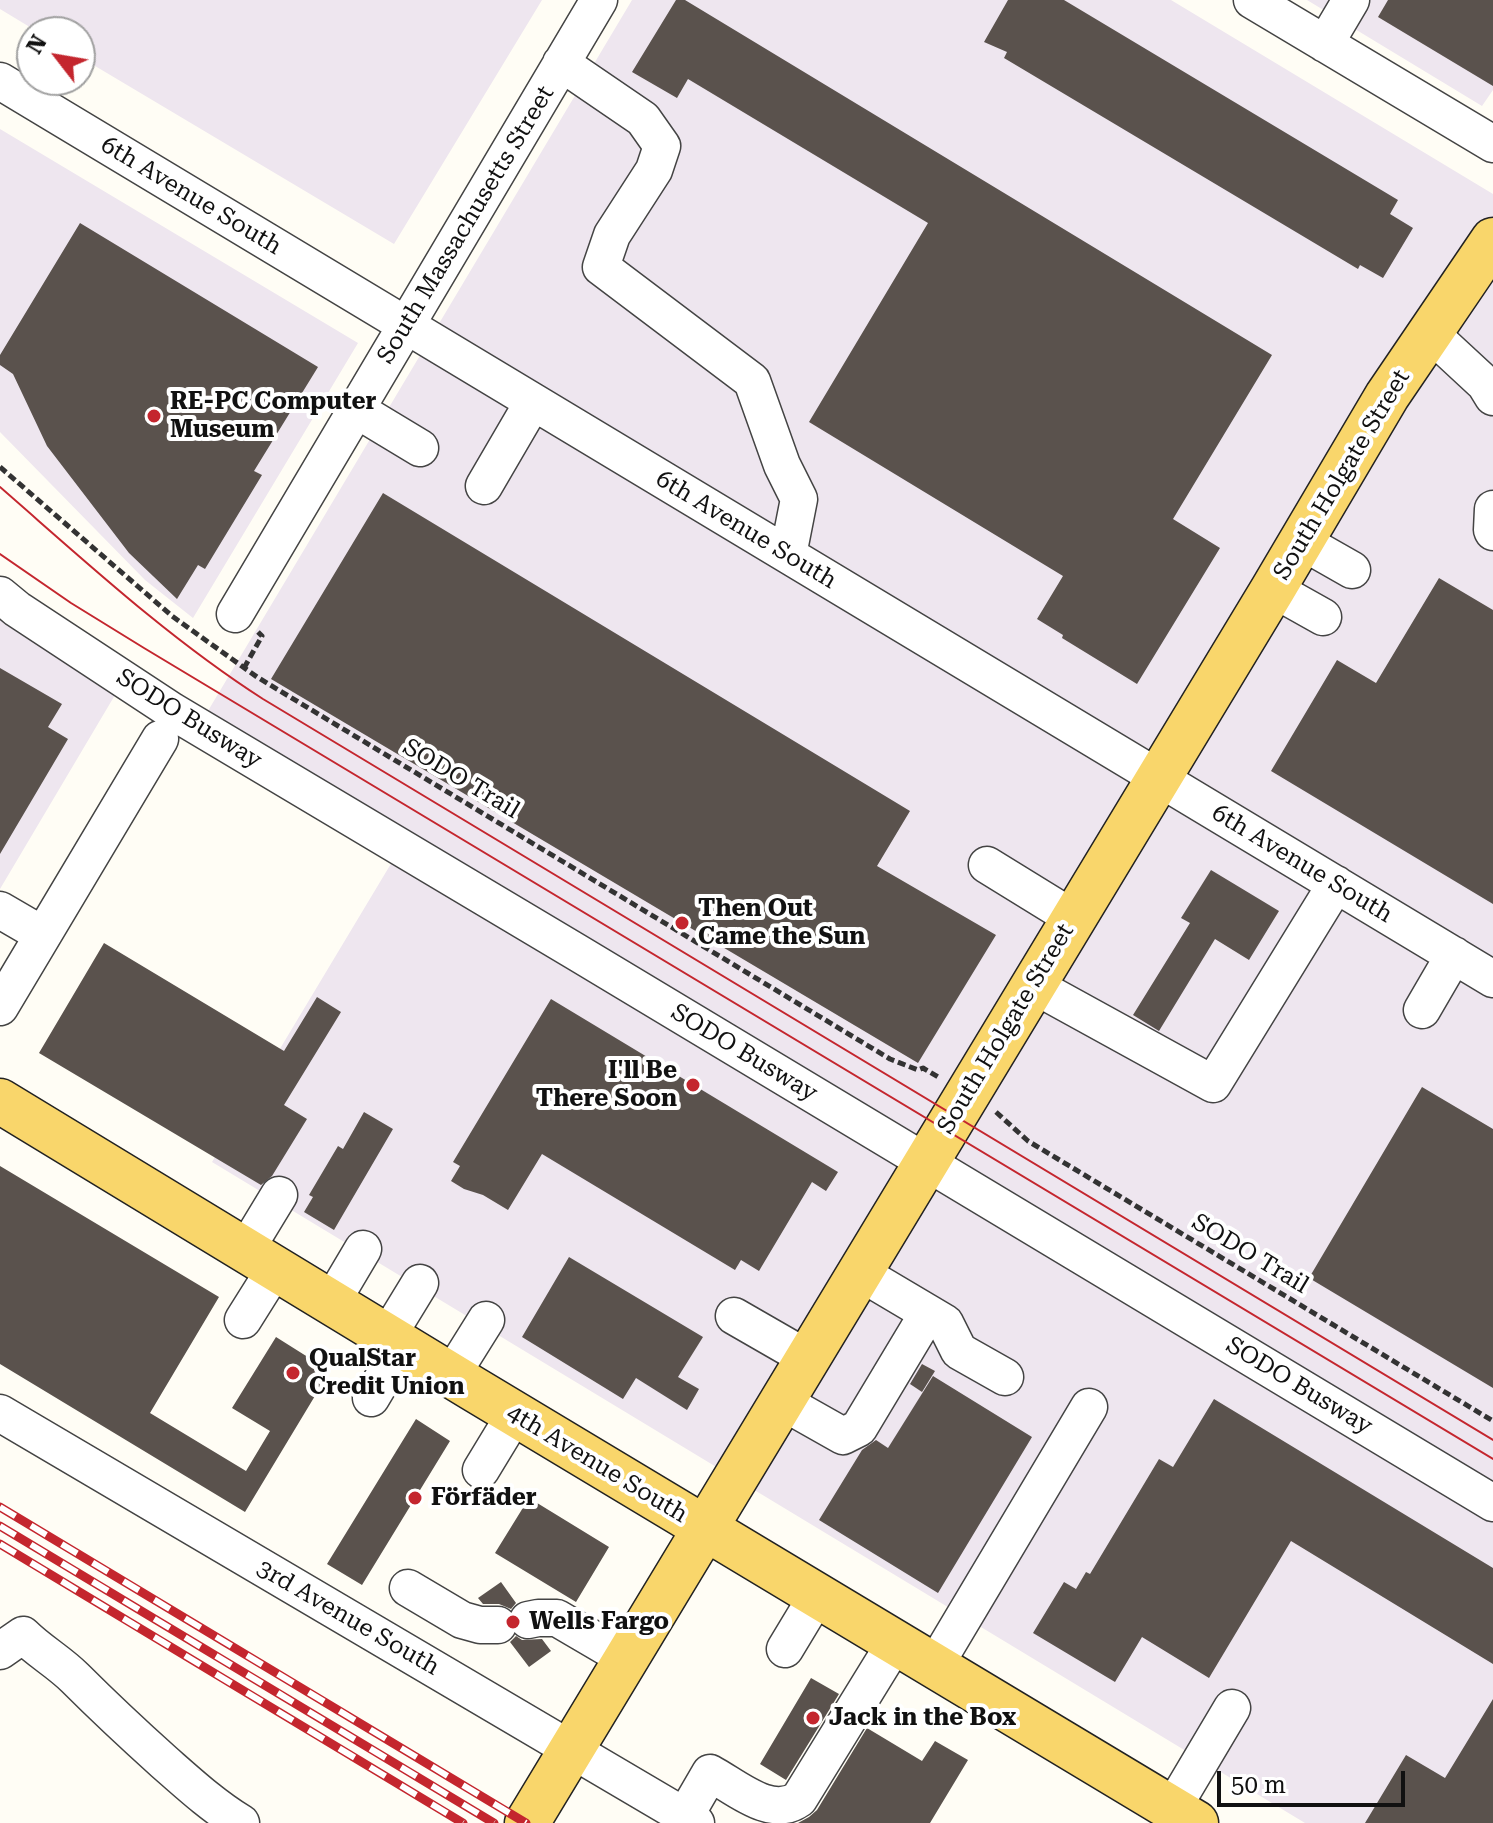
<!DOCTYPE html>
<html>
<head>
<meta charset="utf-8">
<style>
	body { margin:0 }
	#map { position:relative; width:1493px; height:1823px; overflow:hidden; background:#fffdf5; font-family:"Roboto Serif",serif }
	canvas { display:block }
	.north { position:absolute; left:16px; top:16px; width:80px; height:80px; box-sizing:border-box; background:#fff; border:2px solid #a0a0a0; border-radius:50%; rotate:301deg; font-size:22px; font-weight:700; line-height:32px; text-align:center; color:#111 }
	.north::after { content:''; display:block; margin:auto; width:28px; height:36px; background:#c4262e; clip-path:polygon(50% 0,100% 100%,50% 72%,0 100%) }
	.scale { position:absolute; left:1217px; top:1771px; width:188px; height:36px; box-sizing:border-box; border:4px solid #111; border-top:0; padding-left:10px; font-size:24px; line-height:28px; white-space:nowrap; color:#111; -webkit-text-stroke:6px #fff; paint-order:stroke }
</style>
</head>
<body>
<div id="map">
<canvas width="1493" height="1823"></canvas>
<div class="north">N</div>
<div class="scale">50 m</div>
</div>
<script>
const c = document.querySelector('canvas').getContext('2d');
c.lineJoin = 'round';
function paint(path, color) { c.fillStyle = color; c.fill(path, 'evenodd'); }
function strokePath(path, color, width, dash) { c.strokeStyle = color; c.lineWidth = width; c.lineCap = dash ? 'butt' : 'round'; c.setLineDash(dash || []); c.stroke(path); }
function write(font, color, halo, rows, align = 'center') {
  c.font = font + ' "Roboto Serif",serif'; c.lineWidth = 8; c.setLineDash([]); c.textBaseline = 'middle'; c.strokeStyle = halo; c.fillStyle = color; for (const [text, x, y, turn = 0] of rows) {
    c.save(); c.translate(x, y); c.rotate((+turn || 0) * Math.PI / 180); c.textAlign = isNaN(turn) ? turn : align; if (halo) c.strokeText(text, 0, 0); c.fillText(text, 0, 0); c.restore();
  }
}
const industrial = new Path2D(`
	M 0,0 L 542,0 L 394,244 L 80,57 L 80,32 L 38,32 L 0,9 Z
	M 632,0 L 1171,0 L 1493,194 L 1493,1823 L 1305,1823 L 212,1162 L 395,857 L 190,741 Z
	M 1307,0 L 1493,0 L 1493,90 L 1482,106 Z
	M 0,129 L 358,343 L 193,618 L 145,580 L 0,432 Z
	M 0,616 L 115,695 L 0,889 Z`);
const building = new Path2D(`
	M 676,0 L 685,0 L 1272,355 L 1173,519 L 1220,548 L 1137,684 L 1062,638 L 1063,635 L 1037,619 L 1063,576 L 809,422 L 928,223 L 688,79 L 677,98 L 632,72 Z
	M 1008,0 L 1064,0 L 1398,200 L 1390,214 L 1413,228 L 1383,278 L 1360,265 L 1358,269 L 1004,58 L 1007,52 L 984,42 Z
	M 1388,0 L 1493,0 L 1493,86 L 1378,17 Z
	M 80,223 L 318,367 L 254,471 L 262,475 L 205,569 L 198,565 L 177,599 L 129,553 L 47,446 L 13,374 L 0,365 L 0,355 Z
	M 383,493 L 910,811 L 877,866 L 996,935 L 918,1063 L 271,679 Z
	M 1439,578 L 1493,610 L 1493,904 L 1271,771 L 1337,660 L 1376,683 Z
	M 0,668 L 62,704 L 48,727 L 68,739 L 0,854 Z
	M 1211,870 L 1279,911 L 1249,960 L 1215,939 L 1159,1031 L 1133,1015 L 1190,923 L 1181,918 Z
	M 104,943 L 284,1051 L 317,997 L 341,1012 L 284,1105 L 307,1119 L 272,1176 L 261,1185 L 39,1053 Z
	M 551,999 L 838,1172 L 826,1191 L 812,1182 L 759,1271 L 741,1260 L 735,1270 L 542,1154 L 508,1210 L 483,1195 L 464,1189 L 451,1181 L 460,1166 L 453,1162 Z
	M 1422,1087 L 1493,1129 L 1493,1388 L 1309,1278 Z
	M 364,1112 L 393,1129 L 334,1230 L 304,1212 L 313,1197 L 309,1195 L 338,1146 L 343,1149 Z
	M 0,1166 L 219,1297 L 150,1413 L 246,1471 L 270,1431 L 232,1408 L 276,1337 L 330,1371 L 245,1512 L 0,1364 Z
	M 569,1257 L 703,1337 L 678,1377 L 699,1389 L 687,1410 L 636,1378 L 623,1399 L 522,1337 Z
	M 922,1364 L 935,1371 L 922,1392 L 910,1384 Z
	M 933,1376 L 1032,1437 L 938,1593 L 819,1520 L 862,1450 L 876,1440 L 888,1448 Z
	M 1214,1399 L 1493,1568 L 1493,1664 L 1291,1541 L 1209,1678 L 1142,1637 L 1115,1682 L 1033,1633 L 1064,1582 L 1076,1589 L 1086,1572 L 1090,1574 L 1159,1459 L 1173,1467 Z
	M 416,1419 L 450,1441 L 362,1585 L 327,1564 Z
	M 529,1498 L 609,1547 L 576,1602 L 495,1553 Z
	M 501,1582 L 516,1603 L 511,1609 L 499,1604 L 483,1604 L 478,1598 Z
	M 516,1636 L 522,1640 L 542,1639 L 551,1651 L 529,1667 L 510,1642 Z
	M 811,1678 L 839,1694 L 786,1780 L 760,1764 Z
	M 1493,1699 L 1493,1823 L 1365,1823 L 1406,1755 L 1445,1778 Z
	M 867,1728 L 922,1761 L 935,1741 L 968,1760 L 930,1823 L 798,1823 L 809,1817 L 817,1810 Z`);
const path = new Path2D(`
	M 0,467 L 172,616 L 257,677 L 890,1059 L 918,1070 L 923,1068 L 940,1078
	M 244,668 L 262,636 L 258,632
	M 996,1112 L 1028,1141 L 1493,1421`);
const minor = new Path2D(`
	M 1252,0 L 1493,144
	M 1325,44 L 1351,0
	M 561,63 L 643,119 L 662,146 L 654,170 L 612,235 L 601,267 L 752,381 L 782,465 L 799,499 L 788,555
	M 0,81 L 1493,979
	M 1430,333 L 1485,384 L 1493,397
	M 357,410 L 420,448
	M 484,486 L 533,402
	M 1493,509 L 1492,530 L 1493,532
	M 1301,541 L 1352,570
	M 1273,589 L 1323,617
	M 0,595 L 17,609 L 172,711 L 578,953 L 1493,1503
	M 235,614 L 599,0
	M 987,865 L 1073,918
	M 0,910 L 43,935
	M 1033,985 L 1213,1084 L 1336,884
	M 0,1007 L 160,739
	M 1422,1010 L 1454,955
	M 245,1251 L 279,1195
	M 859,1272 L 945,1323 L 959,1351 L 1005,1377
	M 331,1303 L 363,1249
	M 734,1316 L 807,1358
	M 243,1320 L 275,1269
	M 387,1337 L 420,1283
	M 451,1376 L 486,1320
	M 371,1398 L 402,1346
	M 781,1401 L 843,1436 L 859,1428 L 928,1313
	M 0,1413 L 696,1823
	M 481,1470 L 515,1414
	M 408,1588 L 462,1620 L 480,1625 L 498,1625
	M 528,1620 L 538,1618 L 557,1618 L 627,1659
	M 785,1649 L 817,1596
	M 0,1651 L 23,1635 C 39,1651 59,1662 75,1678 C 104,1707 134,1735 164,1762 C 189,1784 213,1806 241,1823
	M 934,1667 L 1089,1407
	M 1172,1809 L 1232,1708
	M 685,1816 L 710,1773 C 736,1787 771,1819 799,1799 L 895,1643`);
const major = new Path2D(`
	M 0,1101 L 472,1388 L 1196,1823
	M 527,1823 L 1273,589 L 1387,396 L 1493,240`);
const tram = new Path2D(`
	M 0,487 C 85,561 168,638 263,699 L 1493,1440
	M 0,554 L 71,603 L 144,648 L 1493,1459`);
const rail = new Path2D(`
	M 0,1507 L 526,1823
	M 0,1526 L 494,1823
	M 0,1544 L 463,1823`);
const markers = [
	[154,416,8,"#c4262e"],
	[682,923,8,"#c4262e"],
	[693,1085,8,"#c4262e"],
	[293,1373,8,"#c4262e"],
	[415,1498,8,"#c4262e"],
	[513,1622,8,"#c4262e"],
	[813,1718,8,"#c4262e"]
];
const streetNames = [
	["6th Avenue South",191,196,31],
	["South Massachusetts Street",466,225,-59],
	["South Holgate Street",1342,475,-59],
	["6th Avenue South",746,530,31],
	["SODO Busway",189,719,32],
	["SODO Trail",461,779,31],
	["6th Avenue South",1302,864,31],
	["South Holgate Street",1006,1029,-59],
	["SODO Busway",744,1053,31],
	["SODO Trail",1250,1254,31],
	["SODO Busway",1299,1386,31],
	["4th Avenue South",597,1464,31],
	["3rd Avenue South",348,1618,30]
];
const poiNames = [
	["RE-PC Computer",170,402],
	["Museum",170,430],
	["Then Out",698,909],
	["Came the Sun",698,937],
	["I'll Be",677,1071,"right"],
	["There Soon",677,1099,"right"],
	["QualStar",309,1359],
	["Credit Union",309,1387],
	["Förfäder",431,1498],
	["Wells Fargo",529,1622],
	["Jack in the Box",829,1718]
];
paint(industrial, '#eee6ef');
paint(building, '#5a524d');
strokePath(minor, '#444', 39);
strokePath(major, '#222', 47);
strokePath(path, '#333', 5, [8, 4]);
strokePath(minor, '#fff', 36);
strokePath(major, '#f9d66b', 44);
strokePath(tram, '#c4262e', 2);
strokePath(rail, '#c4262e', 9);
strokePath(rail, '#fff', 6, [18]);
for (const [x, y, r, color] of markers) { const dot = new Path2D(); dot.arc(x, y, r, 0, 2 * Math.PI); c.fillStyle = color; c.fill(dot); strokePath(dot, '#fff', 3); }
write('24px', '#111', '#fff', streetNames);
write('bold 24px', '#111', '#fff', poiNames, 'left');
</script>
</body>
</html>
